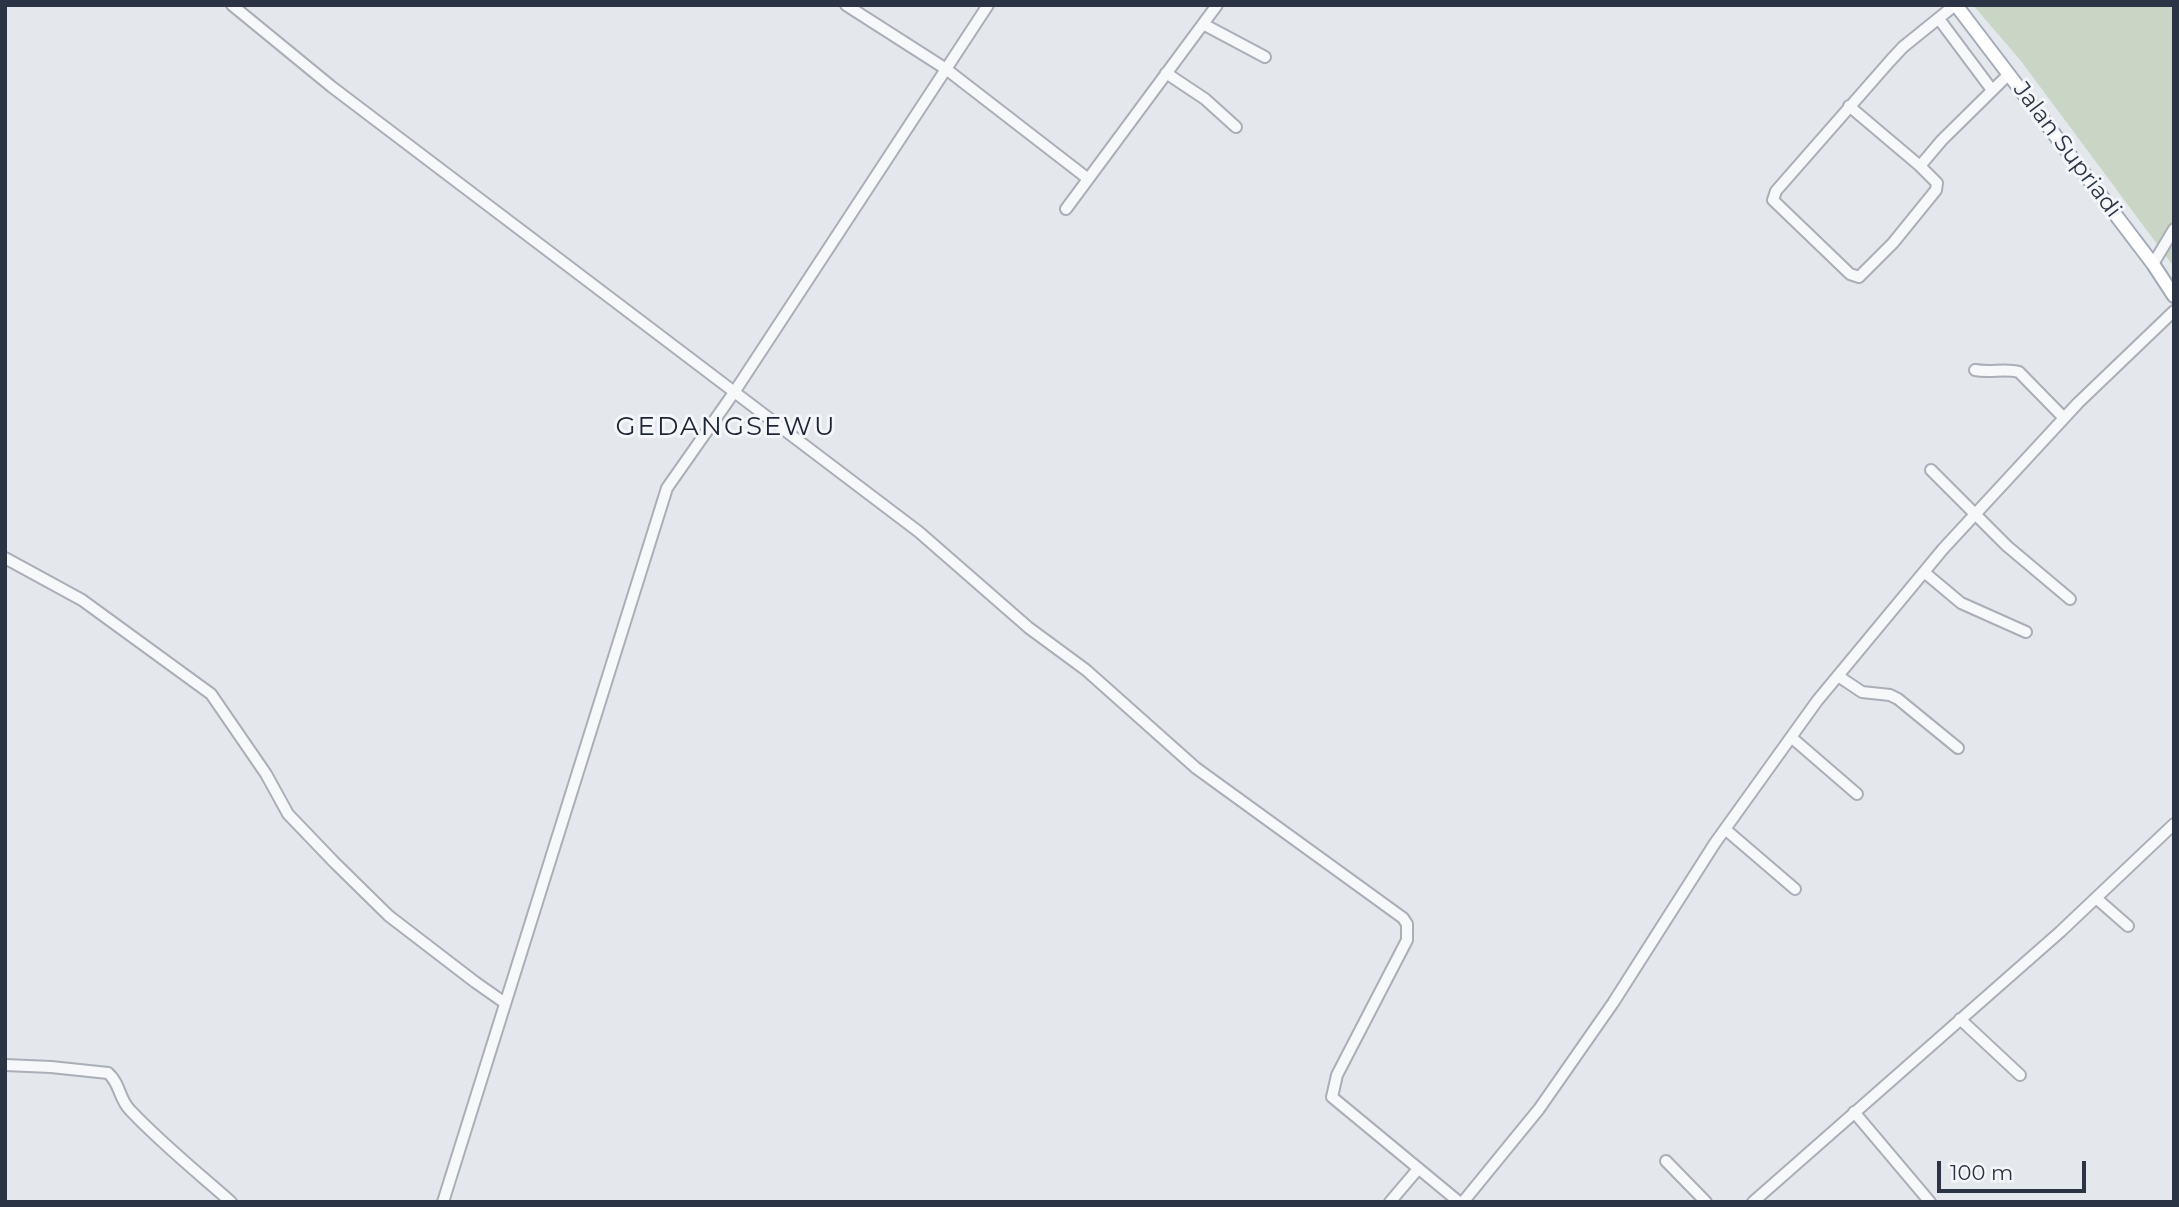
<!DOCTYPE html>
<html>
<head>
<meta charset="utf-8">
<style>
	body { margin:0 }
	#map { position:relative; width:2179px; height:1207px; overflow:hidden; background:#e4e7ec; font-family:Montserrat,sans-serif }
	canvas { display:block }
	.frame { position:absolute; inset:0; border:7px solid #2b3445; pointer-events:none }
	.scale { position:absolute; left:1937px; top:1161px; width:149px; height:32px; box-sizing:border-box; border:4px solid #2b3445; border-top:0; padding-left:9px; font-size:21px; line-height:24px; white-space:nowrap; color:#2b3445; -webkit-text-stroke:5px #f4f6f9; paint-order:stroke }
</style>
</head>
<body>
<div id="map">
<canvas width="2179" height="1207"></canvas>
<div class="frame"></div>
<div class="scale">100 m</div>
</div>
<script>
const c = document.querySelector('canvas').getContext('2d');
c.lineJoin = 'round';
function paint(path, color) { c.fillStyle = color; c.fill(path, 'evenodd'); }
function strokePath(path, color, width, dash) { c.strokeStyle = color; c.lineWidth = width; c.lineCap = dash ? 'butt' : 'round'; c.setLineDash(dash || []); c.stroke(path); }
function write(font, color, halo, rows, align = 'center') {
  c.font = font + ' Montserrat,sans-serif'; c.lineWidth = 6; c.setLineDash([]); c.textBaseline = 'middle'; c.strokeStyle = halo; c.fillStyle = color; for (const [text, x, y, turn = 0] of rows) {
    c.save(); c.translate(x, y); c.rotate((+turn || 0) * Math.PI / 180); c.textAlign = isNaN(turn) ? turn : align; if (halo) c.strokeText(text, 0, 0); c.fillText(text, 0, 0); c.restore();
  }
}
const green = new Path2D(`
	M 1973,5 L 2174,5 L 2174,267 L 2021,61 Z`);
const minor = new Path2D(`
	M 232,5 L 332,87 L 919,532 L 1029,628 L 1086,670 L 1196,768 L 1403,918 L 1407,924 L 1407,940 L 1337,1075 L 1332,1097 L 1459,1202
	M 846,5 L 946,69 L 1087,178
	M 1939,19 L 1992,90
	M 1203,24 L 1265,57
	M 1166,73 L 1205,99 L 1236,127
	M 1849,106 L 1920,166 L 1942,140 L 2009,74
	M 1920,166 L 1937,183 L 1936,190 L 1893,243 L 1859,277 L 1850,274 L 1773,200 L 1776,191 L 1890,61 L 1903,47 L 1955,5
	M 1066,209 L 1217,5
	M 2153,264 L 2174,229
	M 1975,370 C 1991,373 2005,368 2019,372 L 2064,418
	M 1931,470 L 2007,546 L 2070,599
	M 5,558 L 82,600 L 211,694 L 266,774 L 288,814 L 334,862 L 389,916 L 475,982 L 505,1003
	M 1924,572 L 1961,603 L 2026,632
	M 1838,676 L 1862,692 L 1890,695 L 1898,699 L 1958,748
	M 1791,737 L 1857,794
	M 1725,829 L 1795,889
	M 2096,898 L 2128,926
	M 1960,1019 L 2020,1075
	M 5,1065 L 51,1067 L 108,1073 C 120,1083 119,1099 130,1110 C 161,1143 197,1172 231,1202
	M 1854,1112 L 1930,1202
	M 1666,1161 L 1706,1202
	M 443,1202 L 667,488 L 735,391 L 988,5
	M 1390,1202 L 1418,1169
	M 1463,1202 L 1539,1109 L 1613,1003 L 1715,843 L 1817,701 L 1943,549 L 2078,403 L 2174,311
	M 1753,1202 L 2060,932 L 2174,824`);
const major = new Path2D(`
	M 1956,5 L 2153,264 L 2174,296`);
const streetNames = [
	["Jalan Supriadi",2067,150,53]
];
const quarterNames = [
	["GEDANGSEWU",726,427]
];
paint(green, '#c9d6c5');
strokePath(minor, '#a9aeb7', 14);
strokePath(major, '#a3abb8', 16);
strokePath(minor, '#f7f8fa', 10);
strokePath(major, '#fff', 12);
write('23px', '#2b3445', '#f4f6f9', streetNames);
c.letterSpacing = '2px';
write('26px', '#1d2536', '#f4f6f9', quarterNames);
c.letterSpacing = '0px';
</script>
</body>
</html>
